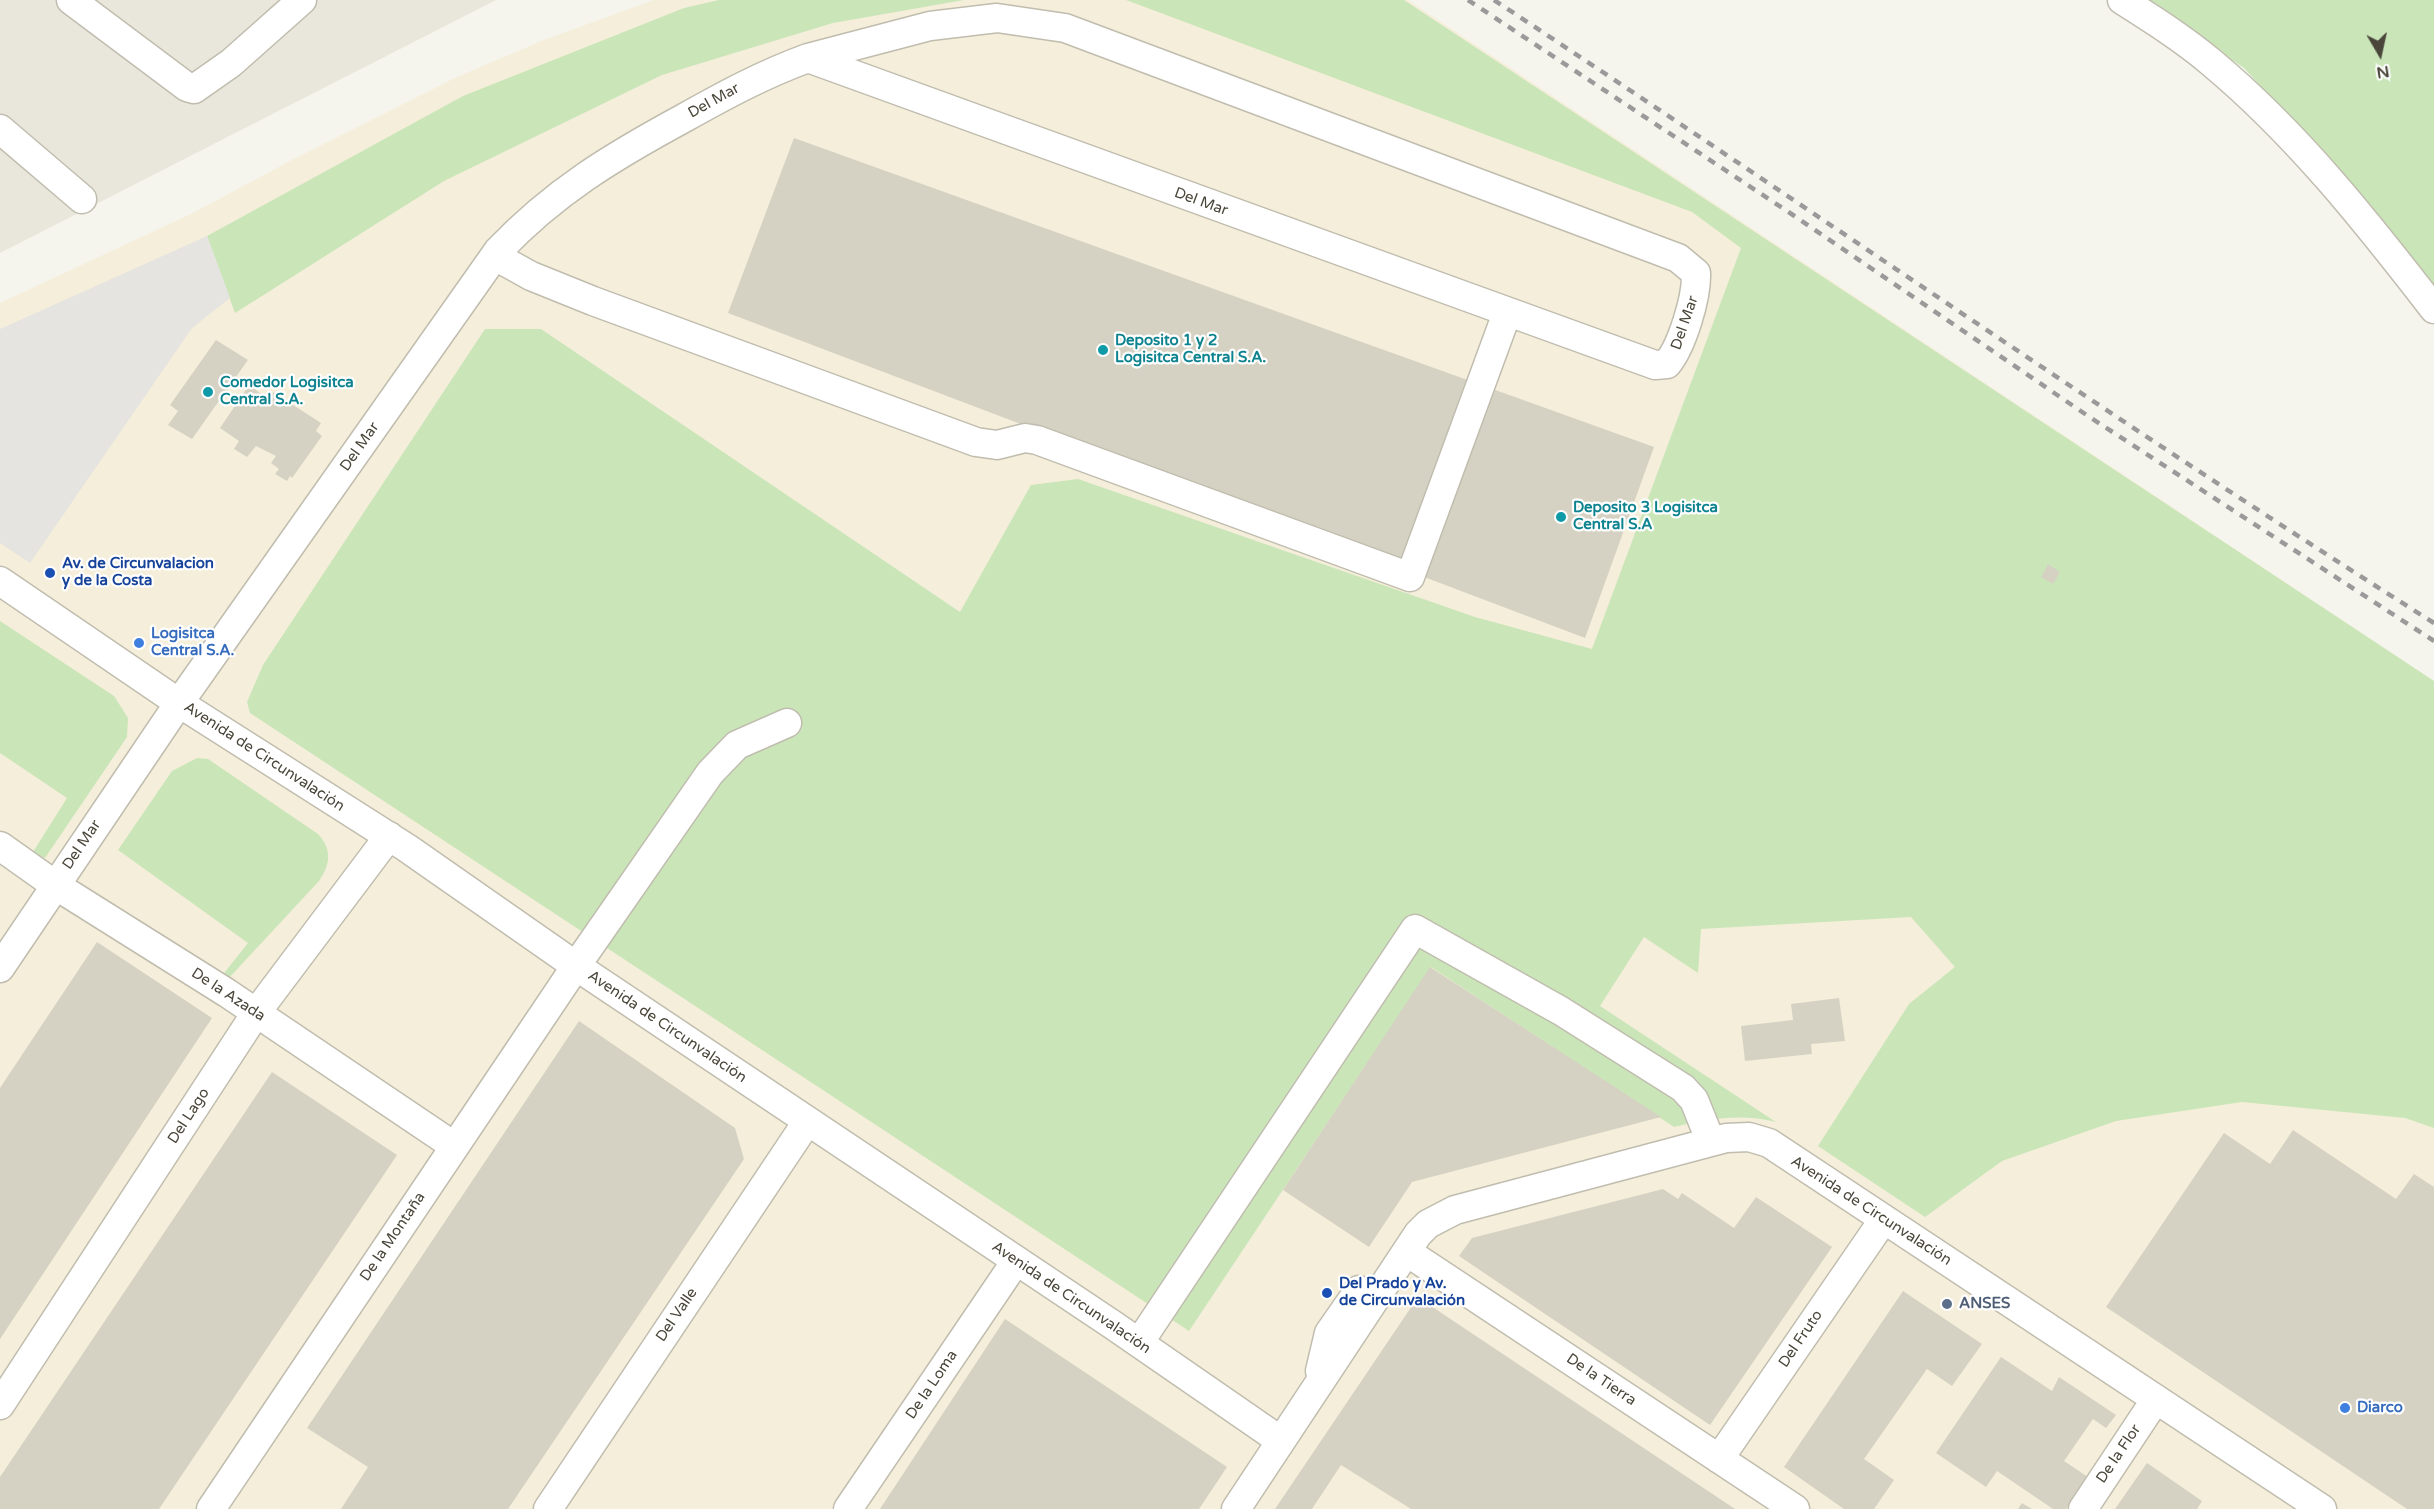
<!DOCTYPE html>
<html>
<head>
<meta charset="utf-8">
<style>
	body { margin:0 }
	#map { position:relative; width:2434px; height:1509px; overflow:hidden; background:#f5f4ed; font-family:"Varela Round",sans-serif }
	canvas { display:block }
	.north { position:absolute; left:2350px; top:24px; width:60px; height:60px; -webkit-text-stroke:4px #fff; paint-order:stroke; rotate:171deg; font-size:16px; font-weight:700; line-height:24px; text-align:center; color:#4a463a }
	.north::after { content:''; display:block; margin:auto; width:21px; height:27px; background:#4a463a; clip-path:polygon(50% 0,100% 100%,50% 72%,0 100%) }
</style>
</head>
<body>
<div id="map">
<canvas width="2434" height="1509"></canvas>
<div class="north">N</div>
</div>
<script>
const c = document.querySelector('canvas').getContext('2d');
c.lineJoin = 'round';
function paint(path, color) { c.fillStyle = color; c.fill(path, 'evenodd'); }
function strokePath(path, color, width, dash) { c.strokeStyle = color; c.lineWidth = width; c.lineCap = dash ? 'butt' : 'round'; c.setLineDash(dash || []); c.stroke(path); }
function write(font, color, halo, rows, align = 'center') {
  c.font = font + ' "Varela Round",sans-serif'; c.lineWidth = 4.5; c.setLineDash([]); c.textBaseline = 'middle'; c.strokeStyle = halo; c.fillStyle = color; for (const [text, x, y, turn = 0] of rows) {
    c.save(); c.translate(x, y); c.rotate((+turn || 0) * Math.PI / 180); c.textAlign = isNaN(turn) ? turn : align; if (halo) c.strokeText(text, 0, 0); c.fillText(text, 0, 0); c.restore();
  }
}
const residential = new Path2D(`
	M 0,0 L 496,0 L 0,253 Z`);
const commercial = new Path2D(`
	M 654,0 L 1408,0 L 2434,681 L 2434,1509 L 0,1509 L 0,303 L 193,213 L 292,160 L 457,77 L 544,40 Z`);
const green = new Path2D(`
	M 719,0 L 964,0 L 833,23 L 662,75 L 444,181 L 235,313 L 207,236 L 463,96 L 684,8 Z
	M 1126,0 L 1404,0 L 2434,681 L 2434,1128 L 2405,1118 L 2242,1102 L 2116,1121 L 2002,1161 L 1925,1217 L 1818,1146 L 1909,1004 L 1955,967 L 1911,917 L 1701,929 L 1698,973 L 1644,937 L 1600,1006 L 1776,1122 C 1740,1113 1710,1119 1674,1127 L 1431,967 L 1189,1331 L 250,713 L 247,702 L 263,665 L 485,329 L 541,329 L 960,612 L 1031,485 L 1078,479 L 1475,617 L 1592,649 L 1741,248 L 1692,212 Z
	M 2145,0 L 2434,0 L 2434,286 L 2359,194 L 2244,68 Z
	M 0,621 L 114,696 L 128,718 L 127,737 L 45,858 L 33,852 L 67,798 L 0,753 Z
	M 197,758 L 208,759 L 318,834 C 332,849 331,864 319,881 L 227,980 L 221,977 L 248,943 L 118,850 L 172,771 Z`);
const parking = new Path2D(`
	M 207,236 L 230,298 L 192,328 L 30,563 L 0,543 L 0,329 Z`);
const building = new Path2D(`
	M 794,138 L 1654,447 L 1585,638 L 728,313 Z
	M 216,340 L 248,360 L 192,439 L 168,425 L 178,411 L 170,405 Z
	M 249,385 L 268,399 L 273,392 L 321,423 L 316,431 L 322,436 L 292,478 L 290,476 L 287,481 L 275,474 L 279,469 L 271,463 L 276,456 L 256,446 L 247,457 L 234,449 L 239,441 L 220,428 Z
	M 2048,564 L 2060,572 L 2053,584 L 2041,577 Z
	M 97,942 L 212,1018 L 0,1339 L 0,1088 Z
	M 1430,967 L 1661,1117 L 1412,1182 L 1369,1247 L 1283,1190 Z
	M 1839,998 L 1845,1041 L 1811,1044 L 1812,1054 L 1745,1061 L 1741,1026 L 1793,1020 L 1791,1004 Z
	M 579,1021 L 735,1128 L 744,1159 L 508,1509 L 341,1509 L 368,1467 L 307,1428 Z
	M 272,1072 L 397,1155 L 159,1509 L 0,1509 L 0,1477 Z
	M 2293,1130 L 2396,1199 L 2414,1174 L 2434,1187 L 2434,1509 L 2407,1509 L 2106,1307 L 2224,1133 L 2270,1164 Z
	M 1663,1189 L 1678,1199 L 1682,1193 L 1734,1228 L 1756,1197 L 1832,1247 L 1710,1425 L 1459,1256 L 1472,1238 Z
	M 1903,1291 L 1982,1344 L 1952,1386 L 1927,1369 L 1864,1459 L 1894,1480 L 1874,1509 L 1844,1509 L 1784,1467 Z
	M 1418,1297 L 1443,1314 L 1735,1509 L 1411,1509 L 1341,1465 L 1312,1509 L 1275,1509 Z
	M 1005,1319 L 1227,1467 L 1199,1509 L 880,1509 Z
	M 2001,1357 L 2052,1391 L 2059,1377 L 2116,1415 L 2106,1428 L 2093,1419 L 2064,1461 L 2088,1477 L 2066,1509 L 2053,1509 L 1997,1471 L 1986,1487 L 1936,1453 Z
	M 2147,1463 L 2202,1501 L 2197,1509 L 2115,1509 Z
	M 2022,1503 L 2032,1509 L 2018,1509 Z`);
const minor = new Path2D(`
	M 71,0 L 187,87 L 194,89 L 231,63 L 302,0
	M 2122,0 C 2152,19 2185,40 2212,63 C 2297,134 2366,221 2434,309
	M 0,129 L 82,199
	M 495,256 L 531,276 L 593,301 L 976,442 L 997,445 L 1025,438 L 1037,440 L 1410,577 L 1507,313
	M 0,581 L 179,703 L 407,848 L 576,966 L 1113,1325 L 1281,1441
	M 0,846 L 55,885 L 227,993 L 454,1146
	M 0,968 L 179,703 L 498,251 C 554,192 612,157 684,118 C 725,95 764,74 808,58 L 1655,365 L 1667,364 C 1682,346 1697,297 1696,273 L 1678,258 L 1065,28 L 997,18 L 930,26 L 808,58
	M 1407,1252 L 1795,1509
	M 1139,1343 L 1415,929 L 1561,1011 L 1683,1088 L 1694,1100 L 1711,1142
	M 1320,1371 L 1329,1333 L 1359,1290
	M 0,1405 L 256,1013 L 389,836
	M 1719,1459 L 1884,1219
	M 211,1509 L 576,966 L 710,773 L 737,745 L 787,723
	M 548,1509 L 807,1122
	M 848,1509 L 1016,1261
	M 1236,1509 L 1418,1234 L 1428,1224 L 1455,1210 L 1726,1138 L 1749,1137 L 1769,1143 L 2322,1509
	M 2083,1509 L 2156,1399`);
const rail = new Path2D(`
	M 1468,0 L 1793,215 L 2088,416 L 2434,641
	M 1494,0 C 1808,207 2116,422 2434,623`);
const markers = [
	[1103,350,6,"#0f9aa8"],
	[208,392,6,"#0f9aa8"],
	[1561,517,6,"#0f9aa8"],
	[50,573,6,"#1a4fb4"],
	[139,643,6,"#3f7fe0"],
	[1327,1293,6,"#1a4fb4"],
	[1947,1304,6,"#5c6f8a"],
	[2345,1408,6,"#3f7fe0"]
];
const streetNames = [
	["Del Mar",714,101,-29],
	["Del Mar",1201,202,20],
	["Del Mar",1685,323,-71],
	["Del Mar",360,447,-55],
	["Avenida de Circunvalación",264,757,33],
	["Del Mar",82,845,-56],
	["De la Azada",228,995,33],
	["Avenida de Circunvalación",667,1027,34],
	["Del Lago",189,1116,-57],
	["Avenida de Circunvalación",1871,1211,33],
	["De la Montaña",393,1237,-56],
	["Avenida de Circunvalación",1071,1298,34],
	["Del Valle",677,1315,-56],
	["Del Fruto",1801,1339,-56],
	["De la Tierra",1601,1380,34],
	["De la Loma",932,1385,-56],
	["De la Flor",2119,1454,-56]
];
const cultureNames = [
	["Deposito 1 y 2",1115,341],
	["Logisitca Central S.A.",1115,358],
	["Comedor Logisitca",220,383],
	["Central S.A.",220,400],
	["Deposito 3 Logisitca",1573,508],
	["Central S.A",1573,525]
];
const transitNames = [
	["Av. de Circunvalacion",62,564],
	["y de la Costa",62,581],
	["Del Prado y Av.",1339,1284],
	["de Circunvalación",1339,1301]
];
const shopNames = [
	["Logisitca",151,634],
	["Central S.A.",151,651],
	["Diarco",2357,1408]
];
const serviceNames = [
	["ANSES",1959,1304]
];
paint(residential, '#e9e7db');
paint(commercial, '#f5eeda');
paint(green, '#cae6b9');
paint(parking, '#e5e4e0');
paint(building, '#d6d2c3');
strokePath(minor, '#c0bdaf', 31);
strokePath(minor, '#fff', 28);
strokePath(rail, '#9a9a9a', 4.5, [8, 8]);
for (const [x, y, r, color] of markers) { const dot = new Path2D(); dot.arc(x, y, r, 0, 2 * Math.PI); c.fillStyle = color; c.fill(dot); strokePath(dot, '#fff', 2); }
write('15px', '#4a463a', '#fff', streetNames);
write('bold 15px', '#0d838f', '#fff', cultureNames, 'left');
write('bold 15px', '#164399', '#fff', transitNames, 'left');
write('bold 15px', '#366cbe', '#fff', shopNames, 'left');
write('bold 15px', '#4e5e75', '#fff', serviceNames, 'left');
</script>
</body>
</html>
